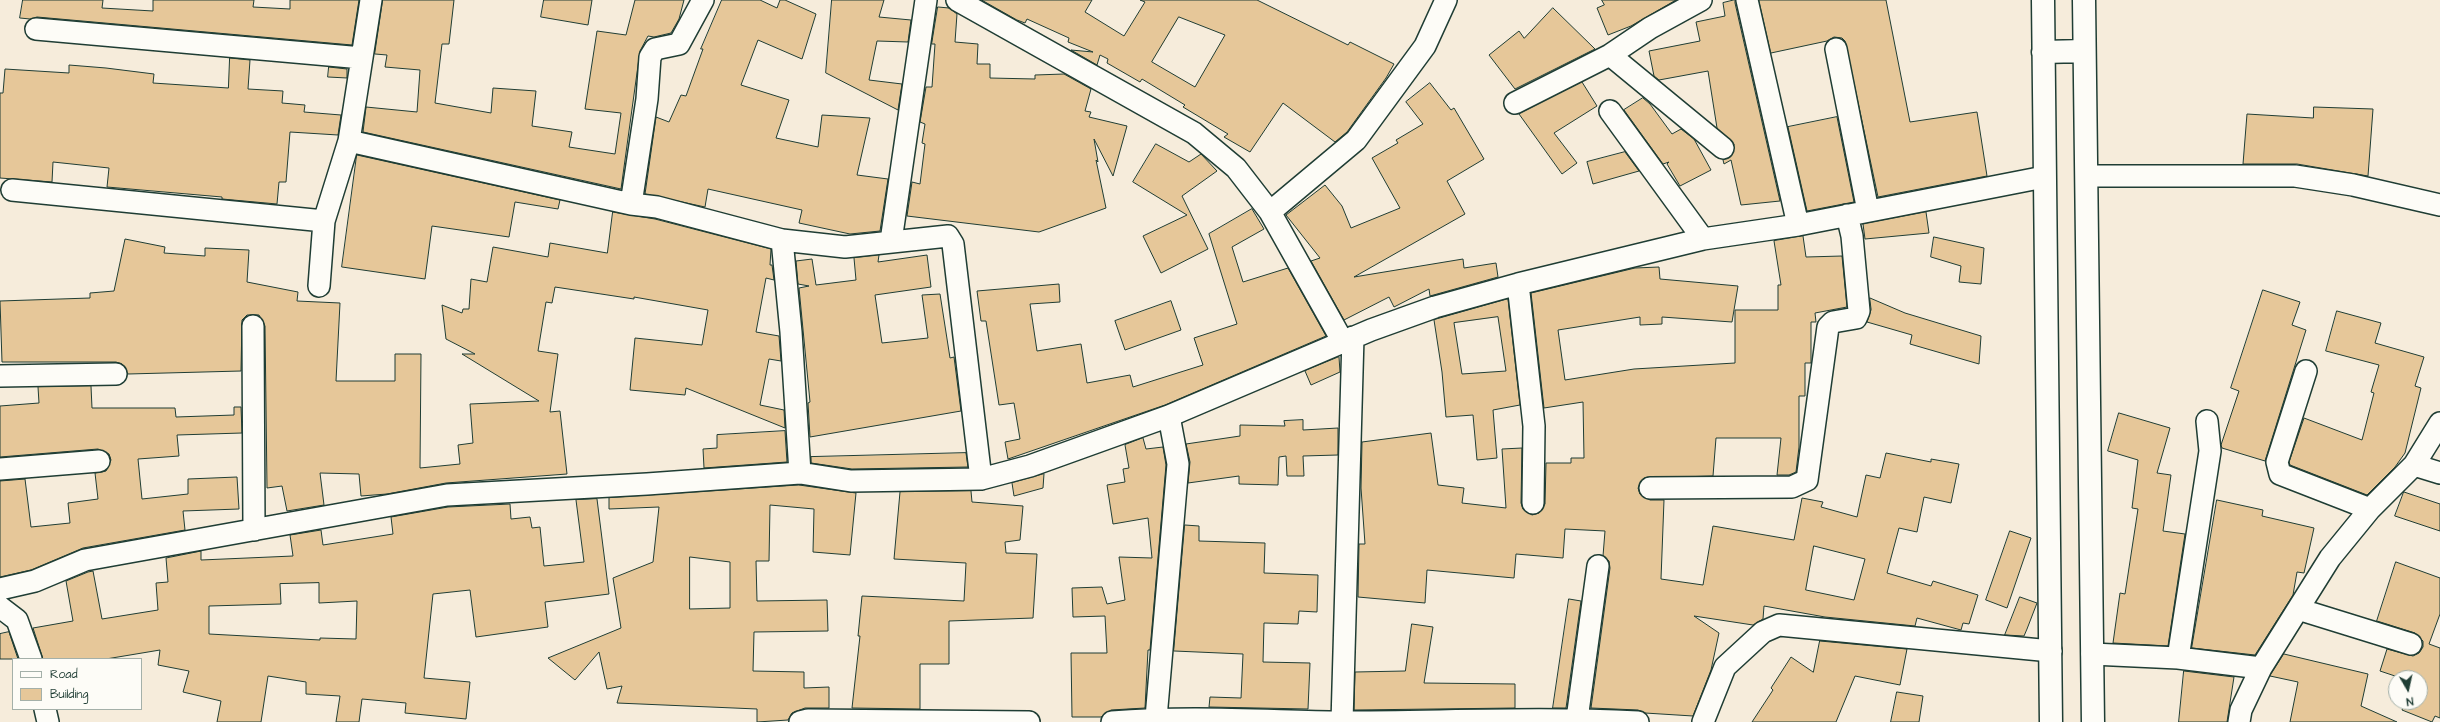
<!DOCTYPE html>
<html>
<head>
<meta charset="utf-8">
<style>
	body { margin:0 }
	#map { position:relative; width:2440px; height:722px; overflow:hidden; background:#f6ecdb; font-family:"Architects Daughter",sans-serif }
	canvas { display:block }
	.legend { position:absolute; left:12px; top:658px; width:130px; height:52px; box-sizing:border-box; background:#fdfcf7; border:1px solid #a4b0a9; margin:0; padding:5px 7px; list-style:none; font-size:12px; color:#1f3d34 }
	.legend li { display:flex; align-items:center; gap:8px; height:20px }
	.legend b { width:20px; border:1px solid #a4b0a9 }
	.north { position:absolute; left:2388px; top:670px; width:40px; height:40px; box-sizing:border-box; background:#fdfcf7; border:1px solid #a4b0a9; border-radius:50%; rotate:171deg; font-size:11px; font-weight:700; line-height:16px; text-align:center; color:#1f3d34 }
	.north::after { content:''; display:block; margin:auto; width:14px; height:18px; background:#1f3d34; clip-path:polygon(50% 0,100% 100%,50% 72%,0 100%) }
</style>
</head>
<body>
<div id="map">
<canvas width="2440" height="722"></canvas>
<ul class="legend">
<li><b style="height:5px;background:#fdfcf7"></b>Road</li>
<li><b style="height:11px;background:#e6c799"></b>Building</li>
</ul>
<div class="north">N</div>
</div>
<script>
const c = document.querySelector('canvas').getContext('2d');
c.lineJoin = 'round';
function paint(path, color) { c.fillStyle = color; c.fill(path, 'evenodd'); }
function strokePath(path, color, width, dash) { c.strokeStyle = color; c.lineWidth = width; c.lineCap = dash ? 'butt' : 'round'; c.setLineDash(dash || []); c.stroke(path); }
const building = new Path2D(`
	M 23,0 L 103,0 L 102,8 L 153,11 L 153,0 L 254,0 L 253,7 L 290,9 L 290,0 L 359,0 L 352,45 L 37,17 L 30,19 L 20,18 Z
	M 383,0 L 454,0 L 449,44 L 442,44 L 435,103 L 491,113 L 493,88 L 536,91 L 532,126 L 572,132 L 569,147 L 615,154 L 621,113 L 585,109 L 597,31 L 626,35 L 635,0 L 684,0 L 679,19 L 671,33 L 654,37 L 648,36 L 640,51 L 621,189 L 363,132 L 366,107 L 417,112 L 420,70 L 385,67 L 387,55 L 375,54 Z
	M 544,0 L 592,0 L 588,25 L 541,17 Z
	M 722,0 L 760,0 L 777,8 L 780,0 L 785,0 L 816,14 L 802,59 L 758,40 L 741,85 L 789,100 L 776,138 L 818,147 L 822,115 L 870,118 L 857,175 L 888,179 L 880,231 L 850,234 L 799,223 L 802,210 L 708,189 L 705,207 L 645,194 L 656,117 L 669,122 L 681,95 L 686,96 L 703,49 L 701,49 Z
	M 832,0 L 884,0 L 879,17 L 911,20 L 908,42 L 877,41 L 869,80 L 902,84 L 898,110 L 826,73 Z
	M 982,0 L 1092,0 L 1085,12 L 1124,36 L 1145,2 L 1140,0 L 1257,0 L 1330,36 L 1348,45 L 1350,42 L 1394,64 L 1386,78 L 1347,132 L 1335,142 L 1283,103 L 1250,152 L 1224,137 L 1228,134 L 1183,107 L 1185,105 L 1142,79 L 1140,82 L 1107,63 L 1108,59 L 1100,55 L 1097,65 L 1071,50 L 1093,52 L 1068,42 L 1069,38 L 1027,19 L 1025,23 L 1017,20 ZM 1179,17 L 1225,35 L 1195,87 L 1152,62 Z
	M 1602,0 L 1676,0 L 1631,26 L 1608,35 L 1597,8 L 1604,5 Z
	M 1735,0 L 1735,3 L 1780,201 L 1741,205 L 1731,160 L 1724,164 L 1723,160 L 1732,155 L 1734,144 L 1717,128 L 1708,71 L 1659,80 L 1654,76 L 1649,51 L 1700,41 L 1696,22 L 1725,16 L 1723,3 Z
	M 1759,0 L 1886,0 L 1910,122 L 1977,112 L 1987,176 L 1878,197 L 1845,41 L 1842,38 L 1834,37 L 1827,41 L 1771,53 Z
	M 938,7 L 949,8 L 957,14 L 955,42 L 978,44 L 977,64 L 990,64 L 990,78 L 1035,79 L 1035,75 L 1064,74 L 1091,89 L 1085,111 L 1091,112 L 1089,117 L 1127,126 L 1113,176 L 1094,139 L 1098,162 L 1096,160 L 1106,208 L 1039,232 L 907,216 L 912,182 L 920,184 L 925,144 L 922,143 L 925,124 L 920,122 L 926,87 L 932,87 L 935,44 L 932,44 Z
	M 1553,8 L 1595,49 L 1515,89 L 1489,55 L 1519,31 L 1524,38 Z
	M 230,58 L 250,60 L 248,89 L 283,91 L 282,103 L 305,105 L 304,112 L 341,115 L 338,135 L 290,132 L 286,182 L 279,182 L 277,204 L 222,199 L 222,197 L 107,187 L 109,168 L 53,162 L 52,182 L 0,178 L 0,93 L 3,93 L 5,69 L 69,73 L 69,65 L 106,68 L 154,74 L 153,83 L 228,88 Z
	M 329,67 L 347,69 L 347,78 L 328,77 Z
	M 1582,82 L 1597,106 L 1554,133 L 1577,163 L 1562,174 L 1519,114 Z
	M 1430,83 L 1451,110 L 1454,108 L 1484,159 L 1447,181 L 1465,214 L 1354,277 L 1463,259 L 1464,268 L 1496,263 L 1498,277 L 1430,296 L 1429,289 L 1394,307 L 1389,297 L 1344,320 L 1311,261 L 1320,258 L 1286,215 L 1325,185 L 1342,206 L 1351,228 L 1400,208 L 1372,158 L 1398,143 L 1396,140 L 1423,124 L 1406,102 Z
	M 1643,98 L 1650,104 L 1672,134 L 1681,129 L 1694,139 L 1711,170 L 1680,186 L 1667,164 L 1669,162 L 1663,164 L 1624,110 Z
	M 2314,107 L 2373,109 L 2368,176 L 2297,164 L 2243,164 L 2247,114 L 2313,118 Z
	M 1837,117 L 1854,202 L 1807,211 L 1788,127 Z
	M 1156,144 L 1189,162 L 1201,154 L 1217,171 L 1182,196 L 1208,249 L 1161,273 L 1143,236 L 1187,215 L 1133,182 Z
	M 1625,152 L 1639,171 L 1593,184 L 1587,162 Z
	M 357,155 L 560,200 L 558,209 L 515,202 L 509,237 L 432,226 L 425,279 L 342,267 Z
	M 1252,209 L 1264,229 L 1232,247 L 1243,282 L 1288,268 L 1326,336 L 1165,405 L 1008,459 L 1005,442 L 1020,439 L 1014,403 L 999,405 L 986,321 L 981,321 L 977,291 L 1059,284 L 1060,302 L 1030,304 L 1037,351 L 1081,344 L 1087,383 L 1130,375 L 1133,387 L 1203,365 L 1194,338 L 1237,324 L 1209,234 Z
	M 613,212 L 655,219 L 771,249 L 770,265 L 772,265 L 774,280 L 766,278 L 756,332 L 779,336 L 781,361 L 769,359 L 760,405 L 784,410 L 785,428 L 686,388 L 685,395 L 630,390 L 635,338 L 702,345 L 708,310 L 634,297 L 634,299 L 555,287 L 552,303 L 546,302 L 538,351 L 558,354 L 550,412 L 560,411 L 567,474 L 446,483 L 387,494 L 361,496 L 359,474 L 320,473 L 324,505 L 287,511 L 282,486 L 267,488 L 265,326 L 259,315 L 247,315 L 242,320 L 241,371 L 128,374 L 122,364 L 116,362 L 2,362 L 0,301 L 90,298 L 90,293 L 114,291 L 125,239 L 165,247 L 164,253 L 205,256 L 205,248 L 249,250 L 247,282 L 298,292 L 297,301 L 340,303 L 336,381 L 395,381 L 395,354 L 421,354 L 420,468 L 460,464 L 458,445 L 473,443 L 470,404 L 539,401 L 462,354 L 475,354 L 446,339 L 442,305 L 462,313 L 463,309 L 469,309 L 471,279 L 487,282 L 493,247 L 548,257 L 550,243 L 607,253 Z
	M 1926,212 L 1929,233 L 1865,239 L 1863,224 Z
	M 1803,236 L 1806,257 L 1842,256 L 1847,307 L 1815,313 L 1816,322 L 1811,322 L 1811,363 L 1805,363 L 1805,396 L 1799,396 L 1799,447 L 1796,472 L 1789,475 L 1777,475 L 1781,438 L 1716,438 L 1713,476 L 1644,478 L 1638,488 L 1640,494 L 1650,500 L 1664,500 L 1661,579 L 1703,585 L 1713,526 L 1794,540 L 1802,498 L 1823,502 L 1821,507 L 1857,517 L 1866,475 L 1880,478 L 1886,453 L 1931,462 L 1931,459 L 1959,464 L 1951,503 L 1924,497 L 1917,532 L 1899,528 L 1887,573 L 1931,586 L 1933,581 L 1978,595 L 1969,624 L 1963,623 L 1961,630 L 1917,618 L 1915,626 L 1825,617 L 1764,606 L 1763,619 L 1753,625 L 1694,616 L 1719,633 L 1711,670 L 1693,716 L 1645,713 L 1638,710 L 1591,708 L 1610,568 L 1609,561 L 1603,556 L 1605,531 L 1565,529 L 1563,558 L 1516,554 L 1514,578 L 1427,570 L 1425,603 L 1358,597 L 1359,544 L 1365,544 L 1361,488 L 1362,442 L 1431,433 L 1438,485 L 1464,488 L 1462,503 L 1506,508 L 1502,449 L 1522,448 L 1521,503 L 1523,509 L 1532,515 L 1539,513 L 1545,504 L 1546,463 L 1571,463 L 1571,458 L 1584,458 L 1583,402 L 1544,408 L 1531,293 L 1635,268 L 1659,267 L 1660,279 L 1738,286 L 1732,322 L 1662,317 L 1662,324 L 1640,325 L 1640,317 L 1558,330 L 1565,380 L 1634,369 L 1735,363 L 1735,310 L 1778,310 L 1778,285 L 1781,285 L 1774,241 ZM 1814,546 L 1865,559 L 1854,600 L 1806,590 Z
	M 1934,237 L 1984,248 L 1981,284 L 1959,282 L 1961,266 L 1931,257 Z
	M 879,255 L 878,262 L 927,255 L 931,287 L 875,295 L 882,343 L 928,338 L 922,295 L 940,294 L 950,358 L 954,357 L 961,411 L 810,437 L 808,403 L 810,402 L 799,288 L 809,286 L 798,284 L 796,261 L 812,259 L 816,285 L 856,280 L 854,258 Z
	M 2263,290 L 2300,302 L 2292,325 L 2306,330 L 2265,461 L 2222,448 L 2221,445 L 2239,391 L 2231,388 Z
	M 1870,298 L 1905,313 L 1981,336 L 1979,364 L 1910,344 L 1912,335 L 1867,322 L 1871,310 Z
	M 1508,299 L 1520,405 L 1493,410 L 1497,458 L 1477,460 L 1473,415 L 1446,417 L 1442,372 L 1434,320 ZM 1498,317 L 1506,371 L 1462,374 L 1454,323 Z
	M 1171,301 L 1181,330 L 1125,350 L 1115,321 Z
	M 2337,311 L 2381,323 L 2375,343 L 2424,357 L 2415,386 L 2421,388 L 2405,453 L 2395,467 L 2367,495 L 2290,465 L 2289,462 L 2304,418 L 2362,440 L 2374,393 L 2371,392 L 2379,365 L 2326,351 Z
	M 1339,357 L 1340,372 L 1311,385 L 1305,371 Z
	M 91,386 L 92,408 L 175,408 L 176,417 L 234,415 L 234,407 L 241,407 L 242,433 L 177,435 L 179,456 L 138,459 L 142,499 L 188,494 L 188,479 L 237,477 L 239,509 L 183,511 L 185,530 L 83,548 L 31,570 L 0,577 L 0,481 L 25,479 L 31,527 L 70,523 L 68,503 L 98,499 L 95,473 L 106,471 L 111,460 L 109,454 L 98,449 L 0,457 L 0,406 L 39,403 L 38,387 Z
	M 2119,413 L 2170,428 L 2157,473 L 2171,475 L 2163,531 L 2185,534 L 2168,646 L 2113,643 L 2120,593 L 2125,594 L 2138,509 L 2132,508 L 2138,460 L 2108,451 Z
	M 1303,420 L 1303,430 L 1338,428 L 1338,455 L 1303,456 L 1304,476 L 1287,476 L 1286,456 L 1279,457 L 1278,485 L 1239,484 L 1239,476 L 1188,483 L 1190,462 L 1186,444 L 1240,436 L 1240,425 L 1285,426 L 1284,421 Z
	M 785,431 L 787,462 L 704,468 L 703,449 L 717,448 L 717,435 Z
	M 1143,438 L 1146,449 L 1163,447 L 1166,465 L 1150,650 L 1148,650 L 1145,708 L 1111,710 L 1101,717 L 1072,717 L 1071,653 L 1107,653 L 1105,616 L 1073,617 L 1072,588 L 1102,587 L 1107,604 L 1125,600 L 1119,557 L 1152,558 L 1148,518 L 1113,524 L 1107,485 L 1125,482 L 1123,469 L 1129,468 L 1125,445 Z
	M 966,453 L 968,467 L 852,469 L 811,463 L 811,457 Z
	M 1044,474 L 1043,488 L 1014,496 L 1012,483 Z
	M 799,485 L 856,493 L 850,555 L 813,552 L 814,509 L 770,505 L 769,561 L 756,561 L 757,601 L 827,600 L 828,631 L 754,632 L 753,671 L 804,672 L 804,688 L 829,687 L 829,708 L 805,708 L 792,713 L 788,720 L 757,722 L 757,709 L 617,703 L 622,686 L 607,689 L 599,652 L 575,680 L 548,658 L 621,628 L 613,578 L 653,562 L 659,507 L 609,509 L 609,498 ZM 690,557 L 730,562 L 730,608 L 690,609 Z
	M 971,491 L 972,502 L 1023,506 L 1020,540 L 1005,542 L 1006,553 L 1037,554 L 1033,618 L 949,621 L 949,664 L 920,664 L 920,709 L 852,708 L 860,636 L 858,636 L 862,596 L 964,601 L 966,563 L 894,559 L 900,492 Z
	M 2404,492 L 2440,504 L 2440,531 L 2395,516 Z
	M 597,499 L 609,594 L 545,602 L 548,627 L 476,637 L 470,590 L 433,594 L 424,678 L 470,682 L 466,719 L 405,713 L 406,703 L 362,699 L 359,722 L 336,722 L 340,696 L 306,694 L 306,682 L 268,676 L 261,722 L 217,722 L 221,701 L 183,692 L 189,671 L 158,665 L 160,650 L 106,659 L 43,659 L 33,628 L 73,621 L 66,581 L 88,572 L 93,571 L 102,619 L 158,610 L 156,583 L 168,582 L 166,558 L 201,551 L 201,560 L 293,556 L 290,535 L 321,530 L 323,545 L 393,534 L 391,517 L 448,507 L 510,504 L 511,519 L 530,517 L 532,528 L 540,527 L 544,566 L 584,562 L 576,500 ZM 319,583 L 319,603 L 357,601 L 356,639 L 320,638 L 320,640 L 209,634 L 209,606 L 281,604 L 280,584 Z
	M 2217,500 L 2263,510 L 2262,516 L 2314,528 L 2304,573 L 2297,572 L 2293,595 L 2255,655 L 2192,648 Z
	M 1185,525 L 1199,526 L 1199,541 L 1265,543 L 1264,573 L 1318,575 L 1317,612 L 1299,611 L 1298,624 L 1264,623 L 1263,662 L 1310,663 L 1308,709 L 1209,707 L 1210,697 L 1241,698 L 1243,654 L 1174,651 Z
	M 2010,531 L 2031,538 L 2007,608 L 1986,600 Z
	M 2396,562 L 2440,578 L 2440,614 L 2429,644 L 2440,648 L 2440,718 L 2435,716 L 2432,722 L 2402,710 L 2405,702 L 2420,702 L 2420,678 L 2401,678 L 2380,671 L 2387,649 L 2413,656 L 2419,653 L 2423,647 L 2423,641 L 2415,633 L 2377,621 Z
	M 2020,597 L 2037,603 L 2027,629 L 2024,636 L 2005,635 Z
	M 1569,599 L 1581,601 L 1566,708 L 1553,708 Z
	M 1412,624 L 1433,627 L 1424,683 L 1515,684 L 1515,708 L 1354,710 L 1355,672 L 1405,671 Z
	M 9,632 L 18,659 L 0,659 L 0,634 Z
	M 1820,641 L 1907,649 L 1900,685 L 1855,676 L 1836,722 L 1752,722 L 1773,690 L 1771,688 L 1791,657 L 1813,672 Z
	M 2284,654 L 2368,674 L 2361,706 L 2397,722 L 2290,722 L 2298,682 L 2270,676 Z
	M 2184,671 L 2234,677 L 2227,722 L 2179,722 Z
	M 1897,692 L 1923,696 L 1919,722 L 1891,722 Z`);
const minor = new Path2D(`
	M 957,0 L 1194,133 L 1236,168 L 1270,212 L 1343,342
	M 1747,0 L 1798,225
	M 36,29 L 362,58
	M 1836,49 L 1868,211
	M 1610,55 L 1723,148
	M 1515,103 L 1610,55 L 1650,28 L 1701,0
	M 1610,111 L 1703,239
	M 349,141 L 631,204 L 657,207 L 782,240 L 845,247 L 948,236 L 953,244 L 981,479
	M 2087,176 L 2295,176 L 2353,185 L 2440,205
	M 12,190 L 324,221
	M 631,204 L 647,99 L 650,57 L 655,49 L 679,44 L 703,0
	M 1270,212 L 1356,140 L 1425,46 L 1446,0
	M 782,240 L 791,332 L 800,473
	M 891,241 L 926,0
	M 1518,284 L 1534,426 L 1533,503
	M 319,286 L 324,221 L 349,141 L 371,0
	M 253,326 L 254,530
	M 2306,371 L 2277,462 L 2280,474 L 2370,509
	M 0,376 L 116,374
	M 2414,465 L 2440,473
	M 0,469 L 99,461
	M 1650,488 L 1792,487 L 1807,480 L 1828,327 L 1833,322 L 1856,318 L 1859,311 L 1852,236 L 1847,215
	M 0,589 L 35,581 L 85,560 L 447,495 L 647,484 L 800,473 L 851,481 L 981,479 L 1030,466 L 1169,416 L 1371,330 L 1435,307 L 1518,284 L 1703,239 L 1798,225 L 2044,177
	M 0,607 L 17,620 L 31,659
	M 2298,609 L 2411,644
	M 2092,654 L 2178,658 L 2261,668
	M 2178,658 L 2210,451 L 2207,421
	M 45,709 L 48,722
	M 1156,718 L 1178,464 L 1169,416
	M 1577,719 L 1598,566
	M 800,722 L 808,720 L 1029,722
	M 1112,722 C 1188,716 1265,721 1341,722 C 1440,722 1539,717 1638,722
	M 1342,722 L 1353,337
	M 1703,722 L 1725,667 L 1763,632 L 1779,625 L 2051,651
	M 2239,722 L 2241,710 L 2261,668 L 2330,558 L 2370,509 L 2414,465 L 2440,423`);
const secondary = new Path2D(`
	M 2043,0 L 2051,722
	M 2084,0 L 2093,722
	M 2043,52 L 2084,51`);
paint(building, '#e6c799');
strokePath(building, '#1f3d34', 1);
strokePath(minor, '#1f3d34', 24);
strokePath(secondary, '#1f3d34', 25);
strokePath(minor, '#fdfcf7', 21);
strokePath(secondary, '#fdfcf7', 22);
</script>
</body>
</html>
